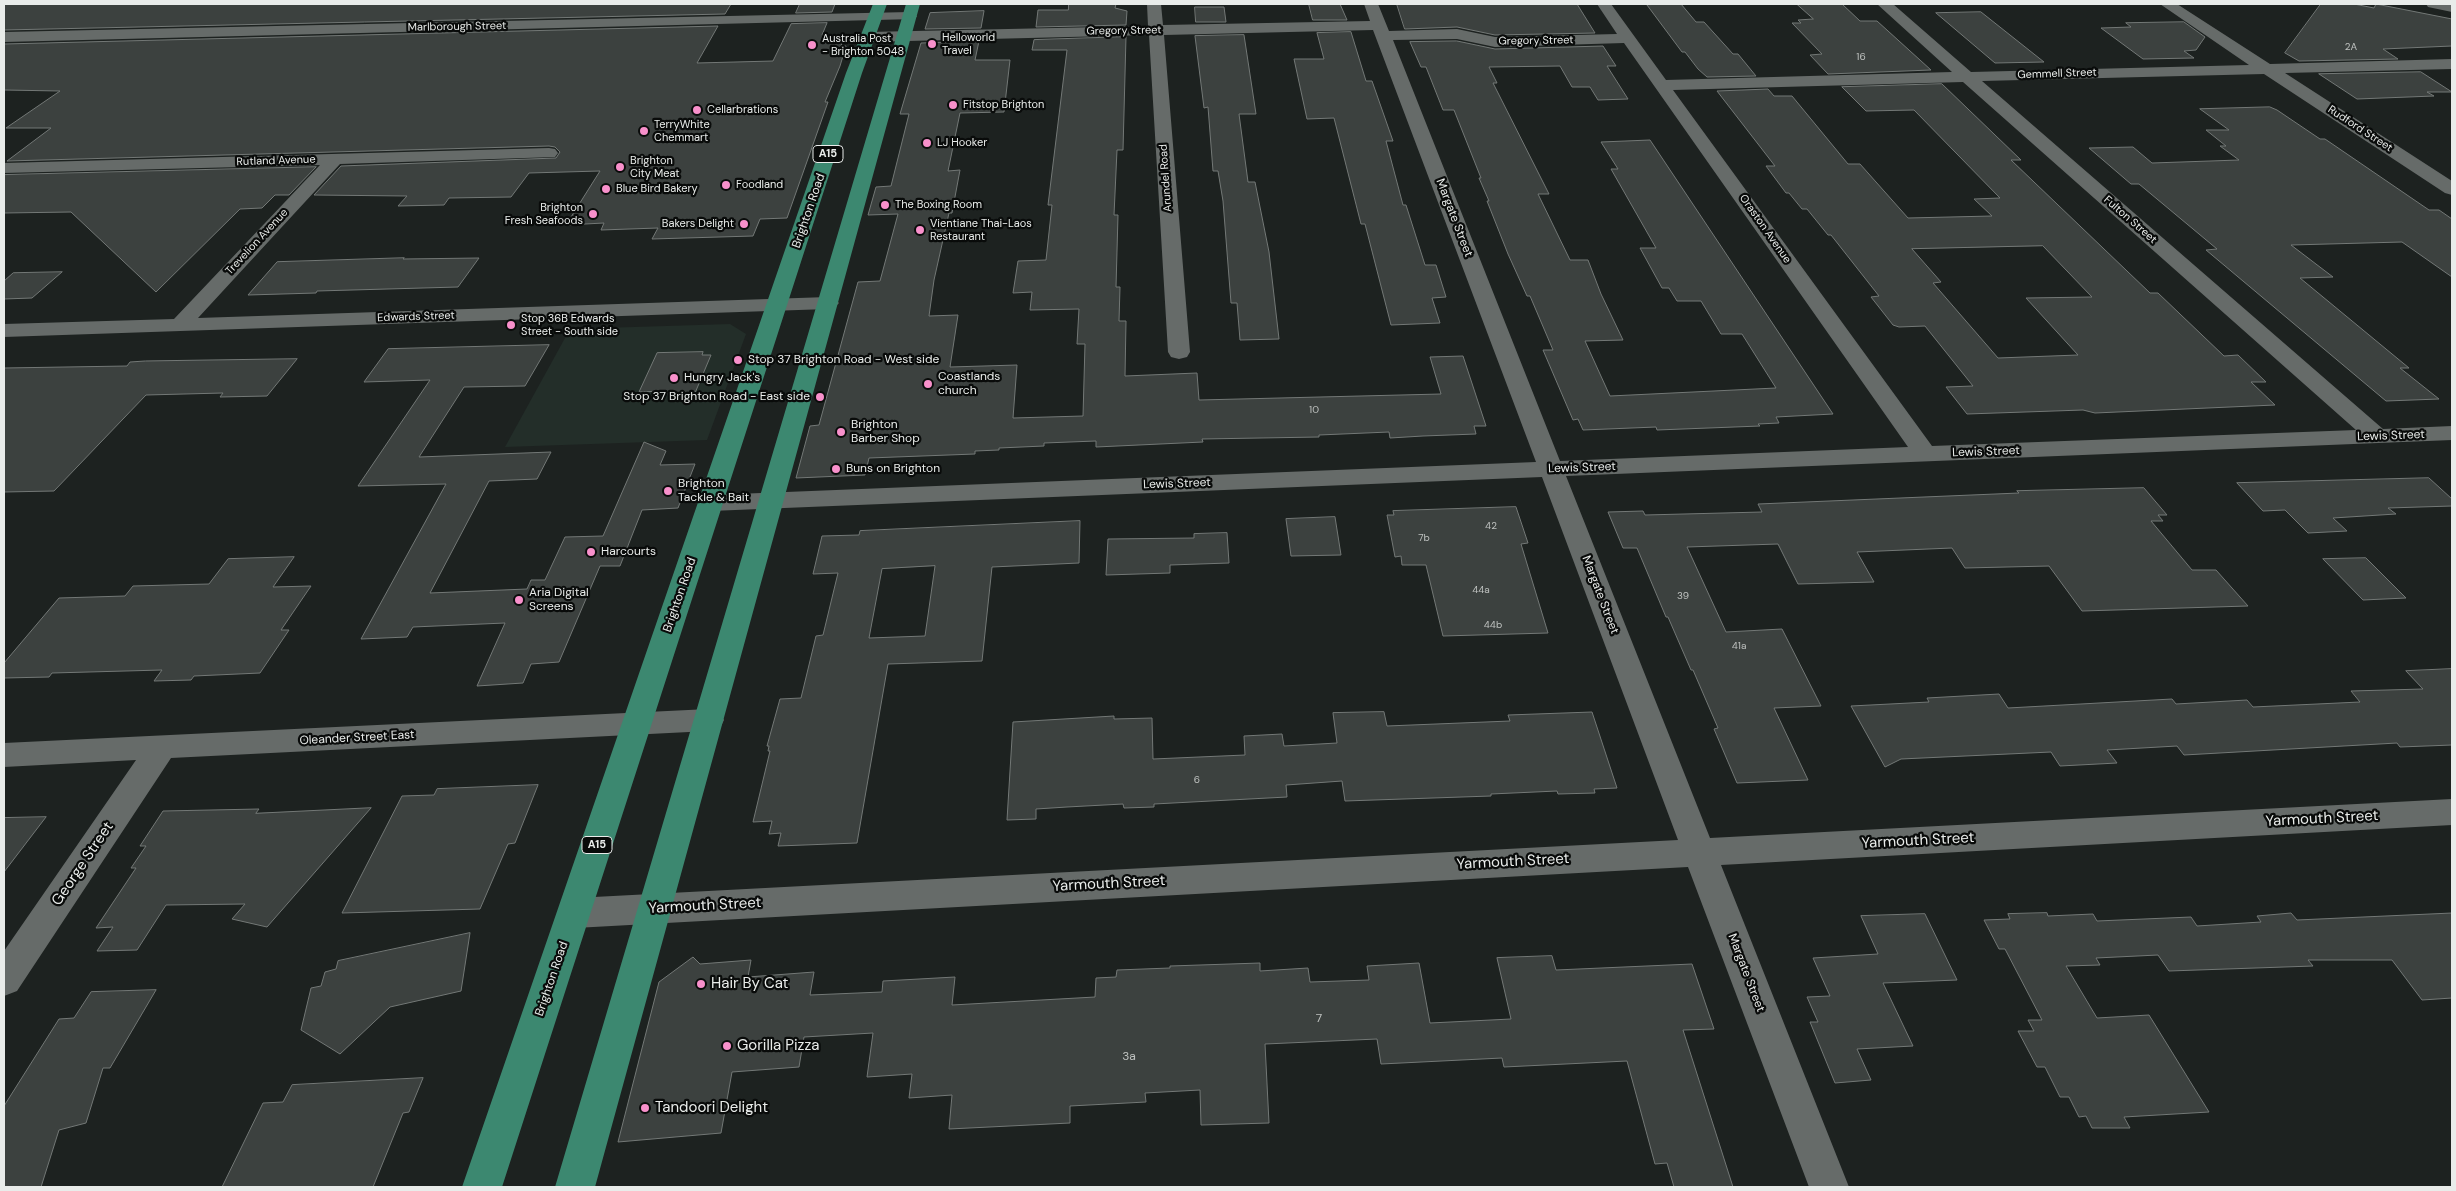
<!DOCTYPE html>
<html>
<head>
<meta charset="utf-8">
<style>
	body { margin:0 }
	#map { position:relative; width:2456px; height:1191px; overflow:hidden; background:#1d2220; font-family:"DM Sans",sans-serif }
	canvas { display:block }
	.frame { position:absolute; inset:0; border:5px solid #e9ecea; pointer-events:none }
</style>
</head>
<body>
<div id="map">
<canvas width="2456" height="1191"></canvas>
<div class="frame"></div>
</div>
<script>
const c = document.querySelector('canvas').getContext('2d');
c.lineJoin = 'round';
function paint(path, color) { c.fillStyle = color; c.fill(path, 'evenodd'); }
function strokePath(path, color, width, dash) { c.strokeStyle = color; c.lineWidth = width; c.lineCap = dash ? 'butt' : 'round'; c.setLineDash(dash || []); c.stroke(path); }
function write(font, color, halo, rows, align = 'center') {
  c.font = font + ' "DM Sans",sans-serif'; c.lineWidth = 4.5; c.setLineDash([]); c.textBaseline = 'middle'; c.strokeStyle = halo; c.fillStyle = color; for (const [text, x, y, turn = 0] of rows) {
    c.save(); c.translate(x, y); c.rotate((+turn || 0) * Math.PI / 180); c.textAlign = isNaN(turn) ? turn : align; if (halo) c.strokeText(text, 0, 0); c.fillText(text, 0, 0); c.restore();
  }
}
const built = new Path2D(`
	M 730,324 L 746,334 L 707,440 L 505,447 L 570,329 Z`);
const building = new Path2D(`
	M 4,4 L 731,4 L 725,14 L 4,30 Z
	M 800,4 L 835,4 L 832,12 L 796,13 Z
	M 1069,4 L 1116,4 L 1115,8 L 1127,11 L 1126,25 L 1036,27 L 1038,10 L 1068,10 Z
	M 1309,4 L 1340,4 L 1347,20 L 1313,20 Z
	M 1397,4 L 1577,4 L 1595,33 L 1495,35 L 1457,27 L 1405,29 Z
	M 1681,4 L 1696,22 L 1704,22 L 1733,54 L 1738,54 L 1756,76 L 1707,77 L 1698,69 L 1685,52 L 1682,52 L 1647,5 Z
	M 1797,4 L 1842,4 L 1860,21 L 1877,21 L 1931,70 L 1828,74 L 1810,55 L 1822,54 L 1792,23 L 1801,23 L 1798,20 L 1813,19 Z
	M 2321,4 L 2354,4 L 2374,8 L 2376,4 L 2452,19 L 2452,46 L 2383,49 L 2398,59 L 2299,61 L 2285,53 Z
	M 1195,7 L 1224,7 L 1226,22 L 1196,22 Z
	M 984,11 L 981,28 L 925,29 L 930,13 Z
	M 1981,12 L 2044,62 L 1995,63 L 1936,13 Z
	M 2184,22 L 2205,37 L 2196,50 L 2184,51 L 2194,58 L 2143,59 L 2101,28 L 2131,27 L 2126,23 Z
	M 827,23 L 822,35 L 845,35 L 841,46 L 846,46 L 840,66 L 825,102 L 828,102 L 787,218 L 760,219 L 753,236 L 652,239 L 658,228 L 601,230 L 604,223 L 566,225 L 600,171 L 529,173 L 511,197 L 449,198 L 444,205 L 398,206 L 407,196 L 314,195 L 341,166 L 556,158 L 560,152 L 555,147 L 549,146 L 7,161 L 51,128 L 6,128 L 60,91 L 4,90 L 4,44 L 718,26 L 697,63 L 773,61 L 791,24 Z
	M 1351,32 L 1366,81 L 1372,81 L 1393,141 L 1386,141 L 1403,205 L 1406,205 L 1425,265 L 1436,265 L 1446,297 L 1432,298 L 1440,323 L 1391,325 L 1365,224 L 1361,224 L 1334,118 L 1307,119 L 1294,59 L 1324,59 L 1317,33 Z
	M 1244,35 L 1256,114 L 1239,114 L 1248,182 L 1255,182 L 1269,252 L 1279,339 L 1240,340 L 1237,303 L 1231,303 L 1223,201 L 1218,171 L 1213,171 L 1208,107 L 1204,108 L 1195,36 Z
	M 1126,37 L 1123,150 L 1117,150 L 1114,215 L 1118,215 L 1116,287 L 1120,287 L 1119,321 L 1126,321 L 1125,376 L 1197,373 L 1199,400 L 1441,394 L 1430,357 L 1463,356 L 1486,426 L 1474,426 L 1476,434 L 1423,436 L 1390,438 L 1389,432 L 1319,435 L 1319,437 L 1202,439 L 1203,442 L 1096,447 L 1096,441 L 1044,443 L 1044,446 L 999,448 L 999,450 L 975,451 L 975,454 L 869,458 L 865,475 L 796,478 L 810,426 L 819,425 L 858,282 L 880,281 L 898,214 L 868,215 L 876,187 L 891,186 L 909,114 L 900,114 L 921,43 L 979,41 L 975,60 L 1010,60 L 1004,112 L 960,113 L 948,171 L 960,170 L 952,213 L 949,213 L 934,280 L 929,316 L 958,315 L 950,367 L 1017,365 L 1013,418 L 1083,416 L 1085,344 L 1077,344 L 1079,309 L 1030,310 L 1032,292 L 1013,293 L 1018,261 L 1046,260 L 1052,205 L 1048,205 L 1067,50 L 1032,50 L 1034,40 Z
	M 1457,41 L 1495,49 L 1603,46 L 1616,66 L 1607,66 L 1628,99 L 1598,100 L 1590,87 L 1572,87 L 1560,66 L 1489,67 L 1497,83 L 1493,83 L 1549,194 L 1538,194 L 1570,260 L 1588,260 L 1601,294 L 1623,340 L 1585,341 L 1610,396 L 1776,388 L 1742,334 L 1721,334 L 1701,301 L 1677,301 L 1669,288 L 1662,288 L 1640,248 L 1656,248 L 1611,169 L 1618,169 L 1601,142 L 1650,140 L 1833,414 L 1776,417 L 1779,423 L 1758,424 L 1760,426 L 1657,430 L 1656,427 L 1583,430 L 1578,419 L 1573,420 L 1543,350 L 1553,350 L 1530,296 L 1527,296 L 1508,254 L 1487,201 L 1489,201 L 1479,178 L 1481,178 L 1454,110 L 1443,110 L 1426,67 L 1421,67 L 1410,42 Z
	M 2421,72 L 2452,92 L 2427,92 L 2434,96 L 2357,99 L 2319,74 Z
	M 1942,84 L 2021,160 L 2011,160 L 2150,293 L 2158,293 L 2224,356 L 2238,355 L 2266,382 L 2251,382 L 2275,405 L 2095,413 L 2083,410 L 1967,414 L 1946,387 L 1973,386 L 1925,326 L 1899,327 L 1893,325 L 1871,297 L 1879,296 L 1831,235 L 1828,235 L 1807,209 L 1802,209 L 1789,193 L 1786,193 L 1766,166 L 1775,166 L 1717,91 L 1768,89 L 1774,96 L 1792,96 L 1848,164 L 1860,164 L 1908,218 L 1992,216 L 1974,199 L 2000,198 L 1914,110 L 1866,111 L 1842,87 ZM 2043,246 L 2092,297 L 2026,298 L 2078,355 L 1998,358 L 1933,283 L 1941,282 L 1912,249 Z
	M 2270,107 L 2277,110 L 2320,139 L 2325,139 L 2429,210 L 2439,210 L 2452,219 L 2452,277 L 2402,242 L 2291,245 L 2333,277 L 2300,278 L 2409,368 L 2400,368 L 2439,399 L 2386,401 L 2206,250 L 2217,249 L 2139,184 L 2131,184 L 2089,148 L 2133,147 L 2152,163 L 2239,160 L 2220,146 L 2226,146 L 2206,130 L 2229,130 L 2200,109 Z
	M 316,167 L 289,195 L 275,195 L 262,208 L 240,209 L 156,292 L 71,212 L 4,213 L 4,175 Z
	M 404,258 L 403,259 L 479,258 L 458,287 L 317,291 L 316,293 L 248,295 L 277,262 Z
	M 62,272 L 32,298 L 4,299 L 4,281 L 13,273 Z
	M 549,345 L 525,386 L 464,387 L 419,457 L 551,452 L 537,479 L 489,481 L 430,593 L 527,589 L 531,580 L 545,580 L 565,537 L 603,536 L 644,442 L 666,451 L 660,465 L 695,464 L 678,508 L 642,510 L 620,566 L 600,566 L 559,662 L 531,664 L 523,683 L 477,686 L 505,623 L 413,627 L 407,637 L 361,639 L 446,484 L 358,486 L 430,380 L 364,382 L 388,349 Z
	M 703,352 L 702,355 L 711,355 L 695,393 L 660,394 L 662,391 L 639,392 L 657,353 Z
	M 297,359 L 267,396 L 220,397 L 223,393 L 146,395 L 54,491 L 4,492 L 4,368 L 127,366 L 130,362 L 145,361 Z
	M 2429,478 L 2452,499 L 2452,506 L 2388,508 L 2396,514 L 2333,518 L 2347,531 L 2308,533 L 2285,510 L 2263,511 L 2237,483 Z
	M 2144,488 L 2167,515 L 2158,515 L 2163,521 L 2151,521 L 2192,570 L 2216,570 L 2248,606 L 2082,611 L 2049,566 L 1965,568 L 1952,548 L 1857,552 L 1874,582 L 1798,584 L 1778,544 L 1687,547 L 1726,632 L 1782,629 L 1821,706 L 1774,708 L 1808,780 L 1737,783 L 1714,729 L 1718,728 L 1693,670 L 1691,670 L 1668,617 L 1666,617 L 1637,548 L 1623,548 L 1608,512 L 1643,511 L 1645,515 L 1762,512 L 1758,504 L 2019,493 L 2017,491 Z
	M 1516,507 L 1528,543 L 1521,544 L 1548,633 L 1443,636 L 1426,565 L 1402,565 L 1401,556 L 1395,557 L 1387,515 L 1394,515 L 1393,511 Z
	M 1335,517 L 1341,555 L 1291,556 L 1286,519 Z
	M 1080,521 L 1079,563 L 992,567 L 982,661 L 888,664 L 857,843 L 778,846 L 781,833 L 769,834 L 772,821 L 753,822 L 770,751 L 768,751 L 769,746 L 767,746 L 780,699 L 801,698 L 816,636 L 823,635 L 838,573 L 813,574 L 822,536 L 859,535 L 860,531 ZM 935,566 L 925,636 L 869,638 L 882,569 Z
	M 1227,533 L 1229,563 L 1170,565 L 1170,573 L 1106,575 L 1108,539 L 1194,538 L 1194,534 Z
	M 294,557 L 273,587 L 311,586 L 281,630 L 289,630 L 260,673 L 194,676 L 191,680 L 154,681 L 162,670 L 52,673 L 49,677 L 4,678 L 4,663 L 59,598 L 125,596 L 133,586 L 209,584 L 228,559 Z
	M 2366,558 L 2406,598 L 2363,600 L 2323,559 Z
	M 2452,669 L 2452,745 L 2400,747 L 2397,743 L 2184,755 L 2177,746 L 2107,750 L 2117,763 L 2060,766 L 2051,752 L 1901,759 L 1885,767 L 1851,706 L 1929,702 L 1927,698 L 1999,694 L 2008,708 L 2172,699 L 2176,704 L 2247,700 L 2253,707 L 2360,702 L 2351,691 L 2423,689 L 2406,671 Z
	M 1384,712 L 1387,726 L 1510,721 L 1508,715 L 1592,712 L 1617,788 L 1594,789 L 1595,793 L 1558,794 L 1557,791 L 1491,794 L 1491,796 L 1345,801 L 1342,781 L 1286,785 L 1287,797 L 1154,804 L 1154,807 L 1124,808 L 1123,804 L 1067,807 L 1036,809 L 1036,819 L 1007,820 L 1013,722 L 1114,716 L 1114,719 L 1152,718 L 1153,759 L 1245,755 L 1244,736 L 1282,734 L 1284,746 L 1337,743 L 1333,713 Z
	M 538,785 L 515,843 L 508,844 L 480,909 L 342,913 L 402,796 L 434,795 L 437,789 Z
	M 371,808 L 267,927 L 232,919 L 245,904 L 166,905 L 137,950 L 97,951 L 113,927 L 96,928 L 136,868 L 131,868 L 146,846 L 140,846 L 163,811 L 259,809 L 256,813 Z
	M 46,817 L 4,872 L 4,818 Z
	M 2047,913 L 2048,916 L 2093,914 L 2097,921 L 2191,917 L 2197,926 L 2261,922 L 2257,916 L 2291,913 L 2297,920 L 2452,913 L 2452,998 L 2422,1000 L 2392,960 L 2308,960 L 2313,966 L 2169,971 L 2158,955 L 2096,958 L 2100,965 L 2066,966 L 2097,1018 L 2149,1015 L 2209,1112 L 2124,1117 L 2130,1128 L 2092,1128 L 2086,1116 L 2079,1117 L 2069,1097 L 2060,1097 L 2045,1067 L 2037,1067 L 2018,1031 L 2034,1031 L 2028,1020 L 2042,1020 L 2005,949 L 1999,949 L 1984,920 L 2010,919 L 2008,914 Z
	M 1925,914 L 1957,980 L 1883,983 L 1913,1046 L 1857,1049 L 1871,1080 L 1835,1083 L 1810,1022 L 1818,1022 L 1807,997 L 1830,996 L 1813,958 L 1878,954 L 1861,916 Z
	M 470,933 L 461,991 L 390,1007 L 340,1054 L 301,1030 L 311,988 L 321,986 L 325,972 L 336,969 L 338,961 Z
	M 1552,956 L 1556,970 L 1692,964 L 1714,1029 L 1683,1030 L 1733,1187 L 1674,1187 L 1667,1163 L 1655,1164 L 1627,1061 L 1504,1067 L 1502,1058 L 1381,1064 L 1377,1039 L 1265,1044 L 1269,1123 L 1201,1125 L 1200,1090 L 1145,1093 L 1146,1102 L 1070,1106 L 1070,1123 L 949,1129 L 952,1095 L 909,1098 L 912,1074 L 867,1077 L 873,1033 L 804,1037 L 799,1067 L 732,1072 L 721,1133 L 618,1142 L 659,982 L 693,957 L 700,964 L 751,960 L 748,977 L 814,972 L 810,995 L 882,992 L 883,981 L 955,977 L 952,1005 L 1095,997 L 1096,978 L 1116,977 L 1117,970 L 1170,968 L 1170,966 L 1260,963 L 1260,971 L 1308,968 L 1310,982 L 1369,980 L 1367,966 L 1419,963 L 1430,1023 L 1511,1019 L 1497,958 Z
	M 156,990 L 110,1068 L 103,1068 L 86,1123 L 59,1130 L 41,1187 L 4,1187 L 4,1106 L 59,1019 L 74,1018 L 91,992 Z
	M 423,1078 L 409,1112 L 403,1113 L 373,1187 L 222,1187 L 263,1103 L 283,1102 L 292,1085 Z`);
const minor = new Path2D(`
	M 1147,4 L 1161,4 L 1163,25 L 1370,21 L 1364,4 L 1378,4 L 1389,31 L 1457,29 L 1495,37 L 1617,34 L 1597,4 L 1611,4 L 1666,80 L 1952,72 L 1877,4 L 1893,4 L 1971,72 L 2249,65 L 2160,4 L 2177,4 L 2270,64 L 2452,59 L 2452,69 L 2285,73 L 2452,181 L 2452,195 L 2445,193 L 2264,74 L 1982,81 L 2383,429 L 2452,426 L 2452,440 L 1566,476 L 1710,838 L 2452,799 L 2452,825 L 1721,865 L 1849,1187 L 1809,1187 L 1688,867 L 575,928 L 563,923 L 558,913 L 563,903 L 575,898 L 1678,840 L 1542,477 L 711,511 L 702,509 L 698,503 L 702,497 L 711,495 L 1536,462 L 1373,30 L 1164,35 L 1190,352 L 1187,357 L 1179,359 L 1171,357 L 1168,352 L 1149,35 L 868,42 L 860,37 L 868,32 L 1148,26 ZM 1457,39 L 1495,47 L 1624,43 L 1908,447 L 1560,461 L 1393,40 ZM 1963,82 L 2356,430 L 1932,446 L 1673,90 Z
	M 2426,4 L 2452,4 L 2452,12 L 2428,7 Z
	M 910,12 L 917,16 L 915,19 L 4,42 L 4,32 Z
	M 549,148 L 555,149 L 558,153 L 555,157 L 340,164 L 198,318 L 828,297 L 835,299 L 839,303 L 835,307 L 828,309 L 4,337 L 4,324 L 174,319 L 320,165 L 4,173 L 4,163 Z
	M 709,709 L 720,712 L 724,720 L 720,728 L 709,731 L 171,758 L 17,991 L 4,996 L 4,951 L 136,760 L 4,767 L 4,743 Z`);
const primary = new Path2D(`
	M 873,4 L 887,4 L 862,73 L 502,1187 L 462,1187 L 846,73 Z
	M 906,4 L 920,4 L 595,1187 L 555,1187 Z`);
const markers = [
	[932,44,5,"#f890cb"],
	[812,45,5,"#f890cb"],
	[953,105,5,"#f890cb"],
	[697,110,5,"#f890cb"],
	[644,131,5,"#f890cb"],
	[927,143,5,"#f890cb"],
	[620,167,5,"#f890cb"],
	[726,185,5,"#f890cb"],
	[606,189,5,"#f890cb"],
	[885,205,5,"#f890cb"],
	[593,214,5,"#f890cb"],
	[744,224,5,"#f890cb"],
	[920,230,5,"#f890cb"],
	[511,325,5,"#f890cb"],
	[738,360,5,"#f890cb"],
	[674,378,5,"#f890cb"],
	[928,384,5,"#f890cb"],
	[820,397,5,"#f890cb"],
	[841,432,5,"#f890cb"],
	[836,469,5,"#f890cb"],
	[668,491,5,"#f890cb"],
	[591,552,5,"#f890cb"],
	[519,600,5,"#f890cb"],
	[701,984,5,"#f890cb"],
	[727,1046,5,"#f890cb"],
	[645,1108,5,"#f890cb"]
];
const numberNames = [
	["2A",2351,47],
	["16",1861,57],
	["10",1314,410],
	["42",1491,526],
	["7b",1424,538],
	["44a",1481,590],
	["39",1683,596],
	["44b",1493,625],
	["41a",1739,646],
	["6",1197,780]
];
const farStreetnames = [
	["Marlborough Street",457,27,-1],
	["Gregory Street",1124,31,-1],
	["Gregory Street",1536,41,-1],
	["Gemmell Street",2057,74,-2],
	["Rudford Street",2360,129,33],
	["Rutland Avenue",276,161,-2],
	["Arundel Road",1166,178,-94],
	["Fulton Street",2130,220,41],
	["Oraston Avenue",1765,229,55],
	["Trevelion Avenue",257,242,-47],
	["Edwards Street",416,317,-2]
];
const farPoinames = [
	["Helloworld",942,38],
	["Travel",942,51],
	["Australia Post",822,39],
	["- Brighton 5048",822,52],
	["Fitstop Brighton",963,105],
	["Cellarbrations",707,110],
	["TerryWhite",654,125],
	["Chemmart",654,138],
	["LJ Hooker",937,143],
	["Brighton",630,161],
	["City Meat",630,174],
	["Foodland",736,185],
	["Blue Bird Bakery",616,189],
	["The Boxing Room",895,205],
	["Brighton",583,208,"right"],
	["Fresh Seafoods",583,221,"right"],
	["Bakers Delight",734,224,"right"],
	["Vientiane Thai-Laos",930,224],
	["Restaurant",930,237],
	["Stop 36B Edwards",521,319],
	["Street - South side",521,332]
];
const shields = [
	[828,154,30],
	[597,845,30]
];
const shieldNames = [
	["A15",828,154],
	["A15",597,845]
];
const streetNames = [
	["Brighton Road",809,211,-71],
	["Margate Street",1454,218,69],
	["Lewis Street",2391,436,-2],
	["Lewis Street",1986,452,-2],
	["Lewis Street",1582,468,-2],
	["Lewis Street",1177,484,-2],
	["Brighton Road",680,595,-71],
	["Margate Street",1600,595,69],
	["Oleander Street East",357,738,-3],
	["Margate Street",1746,973,69],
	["Brighton Road",552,979,-71]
];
const poiNames = [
	["Stop 37 Brighton Road - West side",748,360],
	["Coastlands",938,377],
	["church",938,391],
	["Hungry Jack's",684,378],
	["Stop 37 Brighton Road - East side",810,397,"right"],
	["Brighton",851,425],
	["Barber Shop",851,439],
	["Buns on Brighton",846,469],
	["Brighton",678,484],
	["Tackle & Bait",678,498],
	["Harcourts",601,552],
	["Aria Digital",529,593],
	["Screens",529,607]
];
const nearNumbernames = [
	["7",1319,1019],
	["3a",1129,1057]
];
const nearStreetnames = [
	["Yarmouth Street",2322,819,-3],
	["Yarmouth Street",1918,841,-3],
	["Yarmouth Street",1513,862,-3],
	["George Street",83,864,-56],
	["Yarmouth Street",1109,884,-3],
	["Yarmouth Street",705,906,-3]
];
const nearPoinames = [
	["Hair By Cat",711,984],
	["Gorilla Pizza",737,1046],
	["Tandoori Delight",655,1108]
];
paint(built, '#232e29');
paint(building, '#3c413f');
strokePath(building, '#737876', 1);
paint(minor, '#666b69');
paint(primary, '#3c8870');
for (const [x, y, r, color] of markers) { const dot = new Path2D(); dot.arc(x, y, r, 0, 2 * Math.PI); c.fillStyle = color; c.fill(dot); strokePath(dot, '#090b0a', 2); }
write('10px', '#bec1bf', null, numberNames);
write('11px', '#e9ecea', '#090b0a', farStreetnames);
write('11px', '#e9ecea', '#090b0a', farPoinames, 'left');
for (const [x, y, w] of shields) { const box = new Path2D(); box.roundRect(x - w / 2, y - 8.5, w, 17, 4); c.fillStyle = '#090b0a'; c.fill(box); strokePath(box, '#e9ecea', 1); }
write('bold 11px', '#e9ecea', null, shieldNames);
write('12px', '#e9ecea', '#090b0a', streetNames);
write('12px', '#e9ecea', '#090b0a', poiNames, 'left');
write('12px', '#bec1bf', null, nearNumbernames);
write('15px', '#e9ecea', '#090b0a', nearStreetnames);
write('15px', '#e9ecea', '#090b0a', nearPoinames, 'left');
</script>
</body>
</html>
